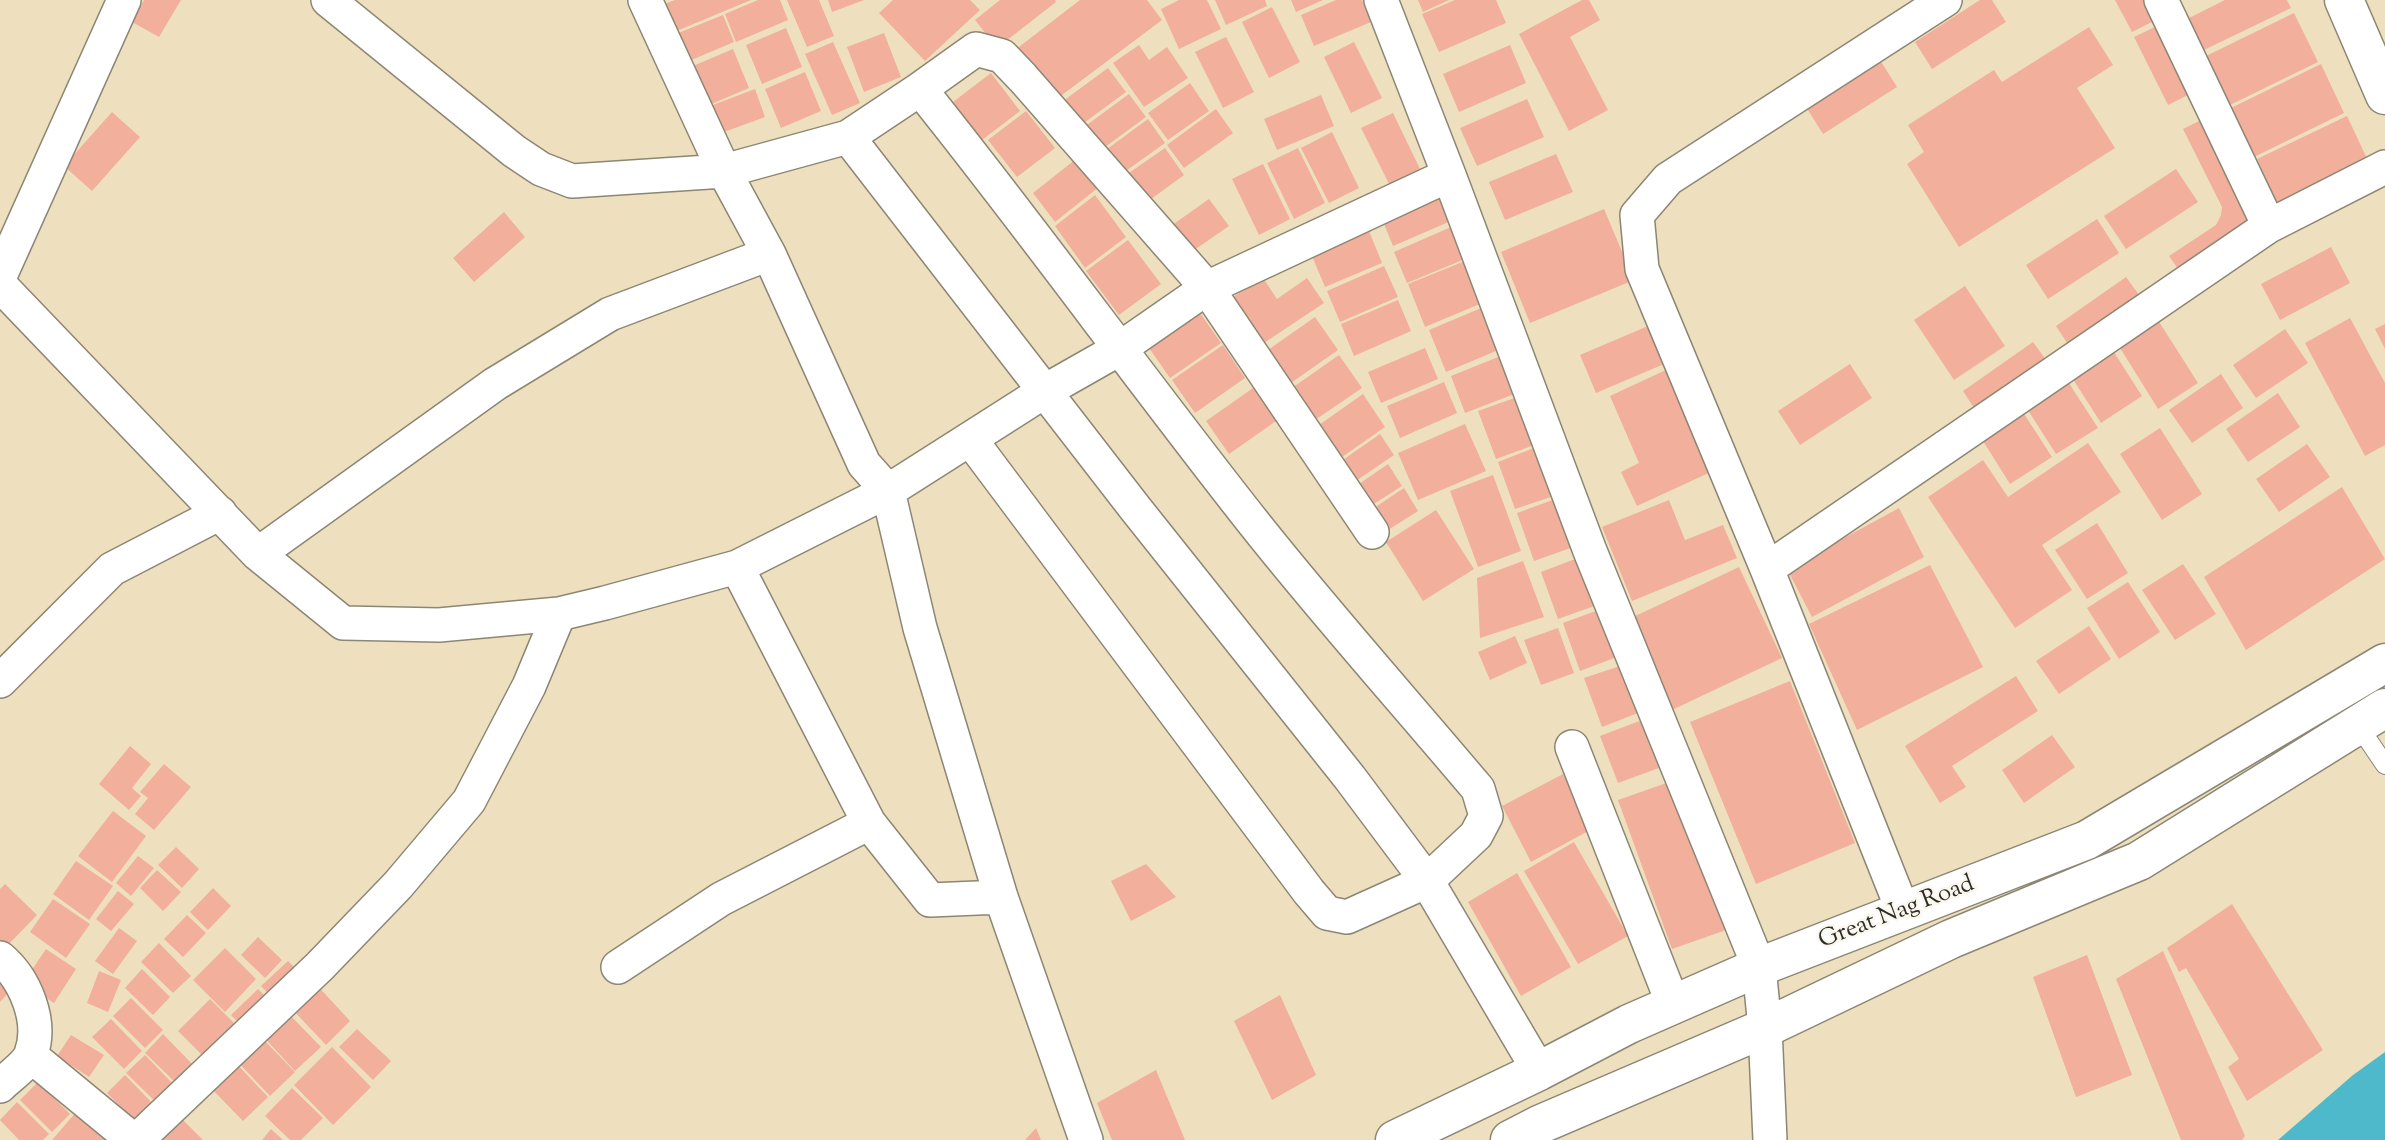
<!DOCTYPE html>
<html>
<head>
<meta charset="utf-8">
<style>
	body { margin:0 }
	canvas { display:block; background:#eee0be }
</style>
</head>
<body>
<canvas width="2385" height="1140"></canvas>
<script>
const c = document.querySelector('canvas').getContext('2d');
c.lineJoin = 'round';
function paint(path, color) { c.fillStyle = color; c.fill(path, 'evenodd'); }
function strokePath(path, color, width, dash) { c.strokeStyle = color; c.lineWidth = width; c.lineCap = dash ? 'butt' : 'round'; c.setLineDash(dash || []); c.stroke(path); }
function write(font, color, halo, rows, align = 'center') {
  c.font = font + ' "Sorts Mill Goudy",serif'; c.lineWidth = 5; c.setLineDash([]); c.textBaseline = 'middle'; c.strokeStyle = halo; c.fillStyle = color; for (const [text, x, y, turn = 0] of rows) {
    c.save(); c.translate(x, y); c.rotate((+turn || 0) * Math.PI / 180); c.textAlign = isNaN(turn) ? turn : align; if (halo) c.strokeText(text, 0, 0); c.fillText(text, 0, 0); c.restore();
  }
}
const water = new Path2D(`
	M 2385,1052 L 2385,1140 L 2278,1140 L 2353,1075 Z`);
const building = new Path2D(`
	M 144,0 L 181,0 L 159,37 L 132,22 Z
	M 675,0 L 751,0 L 667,35 L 656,7 Z
	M 758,0 L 780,0 L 788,20 L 736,42 L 725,14 Z
	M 787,0 L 819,0 L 834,36 L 807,47 Z
	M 828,0 L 864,0 L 832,12 Z
	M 893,0 L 970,0 L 980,10 L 925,61 L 879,13 Z
	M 1000,0 L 1055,0 L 1056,2 L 997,48 L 975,20 Z
	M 1080,0 L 1147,0 L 1162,20 L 1054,101 L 1015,50 Z
	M 1179,0 L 1207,0 L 1221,29 L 1179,49 L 1161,9 Z
	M 1215,0 L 1265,0 L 1267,6 L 1226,25 Z
	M 1291,0 L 1323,0 L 1296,12 Z
	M 1336,0 L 1362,0 L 1371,22 L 1314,46 L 1301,15 Z
	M 1418,0 L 1449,0 L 1423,12 Z
	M 1455,0 L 1496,0 L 1506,23 L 1439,52 L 1422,14 Z
	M 1582,0 L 1589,0 L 1600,20 L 1570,37 L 1608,110 L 1569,131 L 1519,34 Z
	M 1980,0 L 1992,0 L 2006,22 L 1932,69 L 1915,42 Z
	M 2115,0 L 2148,0 L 2158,19 L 2132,32 Z
	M 2225,0 L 2287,0 L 2291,8 L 2202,51 L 2187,19 Z
	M 1272,7 L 1300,62 L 1269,78 L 1242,22 Z
	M 2294,13 L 2318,62 L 2228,106 L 2204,57 Z
	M 723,15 L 734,42 L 682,64 L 671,36 Z
	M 2161,24 L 2194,92 L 2168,105 L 2134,37 Z
	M 2089,27 L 2113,65 L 2077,88 L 2115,148 L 1959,247 L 1907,164 L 1924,152 L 1908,125 L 1994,70 L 2002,82 Z
	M 786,28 L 802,67 L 762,84 L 746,45 Z
	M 884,33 L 901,77 L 864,92 L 847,47 Z
	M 1226,37 L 1254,92 L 1223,108 L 1195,52 Z
	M 833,42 L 860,103 L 832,115 L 805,54 Z
	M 1354,42 L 1382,98 L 1351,113 L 1324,57 Z
	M 1139,45 L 1149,60 L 1167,47 L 1188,78 L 1144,107 L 1113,63 Z
	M 1510,45 L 1526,83 L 1459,112 L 1443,74 Z
	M 733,49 L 749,88 L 709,105 L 693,66 Z
	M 1880,60 L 1897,87 L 1823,134 L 1806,107 Z
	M 2321,64 L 2344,113 L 2254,157 L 2231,108 Z
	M 1108,68 L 1126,92 L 1077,128 L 1059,104 Z
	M 805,72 L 821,111 L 781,128 L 765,89 Z
	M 991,73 L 1020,111 L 982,140 L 953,102 Z
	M 1190,83 L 1209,111 L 1168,140 L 1148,113 Z
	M 755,89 L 765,117 L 724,132 L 713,105 Z
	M 1129,94 L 1146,117 L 1097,153 L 1080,130 Z
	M 1321,95 L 1334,126 L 1277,150 L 1264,119 Z
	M 1527,99 L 1544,137 L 1477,166 L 1460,128 Z
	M 1216,109 L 1233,133 L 1184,168 L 1167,145 Z
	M 1026,111 L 1055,148 L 1017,177 L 988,140 Z
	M 112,112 L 140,137 L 92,191 L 64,166 Z
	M 1393,113 L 1420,169 L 1389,184 L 1361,128 Z
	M 2347,116 L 2370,165 L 2280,209 L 2257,159 Z
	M 2205,118 L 2251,221 L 2183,276 L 2169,256 L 2216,225 L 2221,215 L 2222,207 L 2183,129 Z
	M 1148,119 L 1165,143 L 1116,178 L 1099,155 Z
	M 1332,132 L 1359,188 L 1329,203 L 1301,148 Z
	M 1165,148 L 1184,175 L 1143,205 L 1123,177 Z
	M 1298,148 L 1325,203 L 1294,219 L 1267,163 Z
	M 1556,154 L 1573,192 L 1505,220 L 1489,182 Z
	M 1076,159 L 1099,187 L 1055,222 L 1033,193 Z
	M 1263,164 L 1290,219 L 1259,235 L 1232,179 Z
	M 2176,169 L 2198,202 L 2126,249 L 2104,216 Z
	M 1437,190 L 1451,221 L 1393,246 L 1380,214 Z
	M 1095,195 L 1126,237 L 1085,268 L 1055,226 Z
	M 1209,199 L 1229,226 L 1187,255 L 1168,228 Z
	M 1604,209 L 1634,280 L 1530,323 L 1501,252 Z
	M 504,212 L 525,237 L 474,282 L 453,258 Z
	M 2097,219 L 2119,253 L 2048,299 L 2026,265 Z
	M 1451,227 L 1465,259 L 1407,283 L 1394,252 Z
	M 1369,231 L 1382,263 L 1325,287 L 1312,256 Z
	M 1128,240 L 1161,284 L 1119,315 L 1086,271 Z
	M 2331,247 L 2350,283 L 2280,320 L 2261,284 Z
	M 1465,261 L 1482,303 L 1425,327 L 1408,284 Z
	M 1384,266 L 1398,297 L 1340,322 L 1327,291 Z
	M 2126,277 L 2142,299 L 2071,349 L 2056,326 Z
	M 1263,278 L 1277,299 L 1307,278 L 1324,303 L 1264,343 L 1233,297 Z
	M 1965,286 L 2005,346 L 1954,380 L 1914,320 Z
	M 1398,300 L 1411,331 L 1354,356 L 1341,324 Z
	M 1486,306 L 1503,348 L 1446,372 L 1429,330 Z
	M 1198,310 L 1221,343 L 1170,378 L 1147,345 Z
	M 1315,317 L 1338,350 L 1288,385 L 1265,352 Z
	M 2156,317 L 2198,383 L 2158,409 L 2117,343 Z
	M 2350,318 L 2385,383 L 2385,445 L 2365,456 L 2305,343 Z
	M 2385,324 L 2385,349 L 2375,329 Z
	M 1648,326 L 1664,364 L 1596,393 L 1580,355 Z
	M 2285,329 L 2308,363 L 2256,398 L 2233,365 Z
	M 2033,342 L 2049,364 L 1978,414 L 1963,391 Z
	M 1223,345 L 1245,378 L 1195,413 L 1172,380 Z
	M 2110,346 L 2142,396 L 2101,423 L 2069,373 Z
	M 1425,348 L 1438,379 L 1381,403 L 1368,372 Z
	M 1339,355 L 1362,388 L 1312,422 L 1289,390 Z
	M 1503,355 L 1517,393 L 1465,413 L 1451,376 Z
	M 1850,364 L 1872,398 L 1800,445 L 1778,411 Z
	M 1668,369 L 1713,471 L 1637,506 L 1621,472 L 1639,463 L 1610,396 Z
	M 2221,374 L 2243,408 L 2192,443 L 2169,410 Z
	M 2065,377 L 2098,428 L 2056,454 L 2024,404 Z
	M 1444,382 L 1457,413 L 1400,438 L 1387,406 Z
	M 1256,386 L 1279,419 L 1229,454 L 1206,421 Z
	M 2278,393 L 2300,427 L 2248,462 L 2226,429 Z
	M 1363,394 L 1385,427 L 1335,462 L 1312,430 Z
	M 1520,396 L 1537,444 L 1496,459 L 1478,411 Z
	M 2019,406 L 2052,457 L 2010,484 L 1978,433 Z
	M 1465,424 L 1486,471 L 1418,500 L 1398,453 Z
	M 2160,428 L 2202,494 L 2162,520 L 2120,454 Z
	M 1380,434 L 1394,455 L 1350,485 L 1337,464 Z
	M 2088,443 L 2121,492 L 2042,545 L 2072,590 L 2015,628 L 1928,497 L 1983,460 L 2008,497 Z
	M 2307,444 L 2330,477 L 2279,512 L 2256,479 Z
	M 1539,446 L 1557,495 L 1515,509 L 1498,462 Z
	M 1388,464 L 1402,486 L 1369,507 L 1356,486 Z
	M 1493,475 L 1521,551 L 1478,567 L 1450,491 Z
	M 2342,487 L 2385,559 L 2246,650 L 2204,577 Z
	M 1404,488 L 1418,511 L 1385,532 L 1371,510 Z
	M 1558,498 L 1576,546 L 1534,561 L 1517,513 Z
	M 1669,500 L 1685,540 L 1723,525 L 1737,558 L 1632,601 L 1602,527 Z
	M 1899,508 L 1924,557 L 1812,617 L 1787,569 Z
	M 1436,510 L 1474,569 L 1423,601 L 1386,542 Z
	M 2097,523 L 2128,573 L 2087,599 L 2055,550 Z
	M 1583,556 L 1600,604 L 1558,619 L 1541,572 Z
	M 1523,561 L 1544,617 L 1480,638 L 1477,578 Z
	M 2183,564 L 2216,614 L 2175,640 L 2142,590 Z
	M 1930,565 L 1983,667 L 1857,730 L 1809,624 Z
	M 1739,567 L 1782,658 L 1672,710 L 1629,619 Z
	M 2128,582 L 2160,632 L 2119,659 L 2087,608 Z
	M 1604,608 L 1622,655 L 1580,671 L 1563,623 Z
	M 2089,626 L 2111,659 L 2059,694 L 2036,661 Z
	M 1558,628 L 1574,673 L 1541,685 L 1524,640 Z
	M 1515,636 L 1527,663 L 1490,680 L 1478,652 Z
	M 1626,664 L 1643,711 L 1602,727 L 1584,678 Z
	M 2016,676 L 2038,711 L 1952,766 L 1966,787 L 1940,803 L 1905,746 Z
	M 1790,681 L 1855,843 L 1756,884 L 1690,722 Z
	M 1642,720 L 1659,768 L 1618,783 L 1600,736 Z
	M 2052,735 L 2075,767 L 2024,803 L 2002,770 Z
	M 130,746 L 151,764 L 132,788 L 141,796 L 129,810 L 99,784 Z
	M 164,764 L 191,787 L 154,830 L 135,814 L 148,798 L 140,792 Z
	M 1565,773 L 1594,828 L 1531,862 L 1502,806 Z
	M 1675,780 L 1729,929 L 1672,949 L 1618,800 Z
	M 113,811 L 146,836 L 112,882 L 78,856 Z
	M 1574,842 L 1628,936 L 1578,964 L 1524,871 Z
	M 176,847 L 199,869 L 182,888 L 158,865 Z
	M 138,856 L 154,868 L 131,896 L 116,883 Z
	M 76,861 L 113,886 L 89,920 L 53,894 Z
	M 1146,864 L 1176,897 L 1131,921 L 1111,881 Z
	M 157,870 L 181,892 L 163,911 L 140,888 Z
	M 1517,873 L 1571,967 L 1521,996 L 1468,902 Z
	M 5,884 L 37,915 L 5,948 L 0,943 L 0,889 Z
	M 213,888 L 231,906 L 208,930 L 190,912 Z
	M 118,891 L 134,904 L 111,931 L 96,919 Z
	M 53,899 L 90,924 L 66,958 L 30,932 Z
	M 2232,904 L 2323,1050 L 2247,1101 L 2228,1067 L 2239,1059 L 2186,968 L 2179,972 L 2167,948 Z
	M 187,915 L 206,933 L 183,957 L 164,939 Z
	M 119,928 L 137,941 L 113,974 L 95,961 Z
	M 258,937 L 282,960 L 265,978 L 241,955 Z
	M 159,943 L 191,976 L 173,993 L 141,962 Z
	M 225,948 L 256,979 L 225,1012 L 193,980 Z
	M 46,949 L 76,969 L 54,1003 L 23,983 Z
	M 2163,951 L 2245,1136 L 2242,1140 L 2181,1140 L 2116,979 Z
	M 2087,955 L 2132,1075 L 2076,1097 L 2033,977 Z
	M 288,961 L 303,976 L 276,1002 L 261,986 Z
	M 142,969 L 170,997 L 153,1015 L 125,988 Z
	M 99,971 L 121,980 L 108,1012 L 87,1003 Z
	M 0,978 L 12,989 L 0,1002 Z
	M 315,983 L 350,1021 L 326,1045 L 290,1007 Z
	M 258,989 L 273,1004 L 246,1030 L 231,1015 Z
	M 1280,995 L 1316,1075 L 1272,1100 L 1234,1021 Z
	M 131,998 L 163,1030 L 145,1048 L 113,1016 Z
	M 210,999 L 241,1030 L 209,1062 L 178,1031 Z
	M 285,1010 L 321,1047 L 295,1071 L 260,1033 Z
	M 111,1019 L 142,1051 L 124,1069 L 92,1037 Z
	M 357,1029 L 391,1061 L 373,1080 L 339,1047 Z
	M 163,1034 L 195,1067 L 177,1084 L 145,1053 Z
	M 71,1035 L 104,1055 L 89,1077 L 57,1056 Z
	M 259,1035 L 295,1072 L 270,1096 L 234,1058 Z
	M 332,1047 L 371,1087 L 333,1125 L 294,1085 Z
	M 145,1055 L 176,1087 L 159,1105 L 126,1073 Z
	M 233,1060 L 268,1097 L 243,1121 L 207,1084 Z
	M 1156,1070 L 1185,1140 L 1112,1140 L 1097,1103 Z
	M 125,1075 L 156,1107 L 139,1125 L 107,1093 Z
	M 38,1082 L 70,1114 L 52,1132 L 20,1100 Z
	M 292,1088 L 323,1118 L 301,1140 L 290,1140 L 265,1116 Z
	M 17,1102 L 49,1134 L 43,1140 L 19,1140 L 0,1120 Z
	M 77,1111 L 111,1140 L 52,1140 Z
	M 174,1111 L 203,1140 L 145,1140 Z
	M 1036,1128 L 1041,1140 L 1025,1140 Z
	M 271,1129 L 283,1140 L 262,1140 Z`);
const service = new Path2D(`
	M 2358,725 L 2385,765`);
const minor = new Path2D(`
	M 328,0 L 514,151 L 541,169 L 572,181 L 724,171 L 848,137 L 920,89 C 1034,231 1140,379 1253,522 C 1325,613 1403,700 1478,789 L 1486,816 L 1476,835 L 1427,881 L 1347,917 L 1327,913 L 1309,892 L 970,439
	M 645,0 L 724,171 L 769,254 L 864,464 L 888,491 L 920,628 L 1001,897 L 1086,1140
	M 1381,0 L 1449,175 L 1590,551 L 1759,967 L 1765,1028 L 1770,1140
	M 2161,0 L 2269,226
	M 920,89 L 976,49 L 1002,56 L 1023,78 L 1207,288 L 1372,532
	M 848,137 L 1135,508 L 1350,778 L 1427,881 L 1539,1071
	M 0,276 L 124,0
	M 0,285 L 258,554 L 343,623 L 439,625 L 559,614 L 605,603 L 737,567 L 888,491 L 1045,391 L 1119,349 L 1207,288 L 1449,175
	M 258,554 L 495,384 L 610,314 L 769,254
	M 737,567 L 869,823 L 930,900 L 1001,897
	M 1767,569 L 2269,226 L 2385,167
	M 0,681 L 112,569 L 220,513
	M 1572,747 L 1673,1004
	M 1903,911 L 1767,569 L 1642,269 L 1637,215 L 1668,179 L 1945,0
	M 0,958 C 25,979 43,1021 31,1054 C 27,1065 9,1077 0,1086
	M 618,967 L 721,899 L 869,823
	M 31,1056 L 133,1140
	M 137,1140 L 320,966 L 398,885 L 469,801 L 529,686 L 559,614`);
const tertiary = new Path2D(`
	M 2344,0 L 2385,95`);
const secondary = new Path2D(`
	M 1395,1140 L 1539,1071 L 1629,1024 L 1759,967 L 2087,840 L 2385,663
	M 1510,1140 L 1541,1124 L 1765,1028 L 1951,939 L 2139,861 L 2385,708`);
const streetNames = [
	["Great Nag Road",1897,914,-21]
];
paint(water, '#4fb9cc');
paint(building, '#f1af9c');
strokePath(service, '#8c8674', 20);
strokePath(minor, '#8c8674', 36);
strokePath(tertiary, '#8c8674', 41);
strokePath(secondary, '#8c8674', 41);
strokePath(service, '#fff', 18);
strokePath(minor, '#fff', 33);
strokePath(tertiary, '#fff', 38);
strokePath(secondary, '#fff', 38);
write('24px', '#2b2b2b', '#fbf7ec', streetNames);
</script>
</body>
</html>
